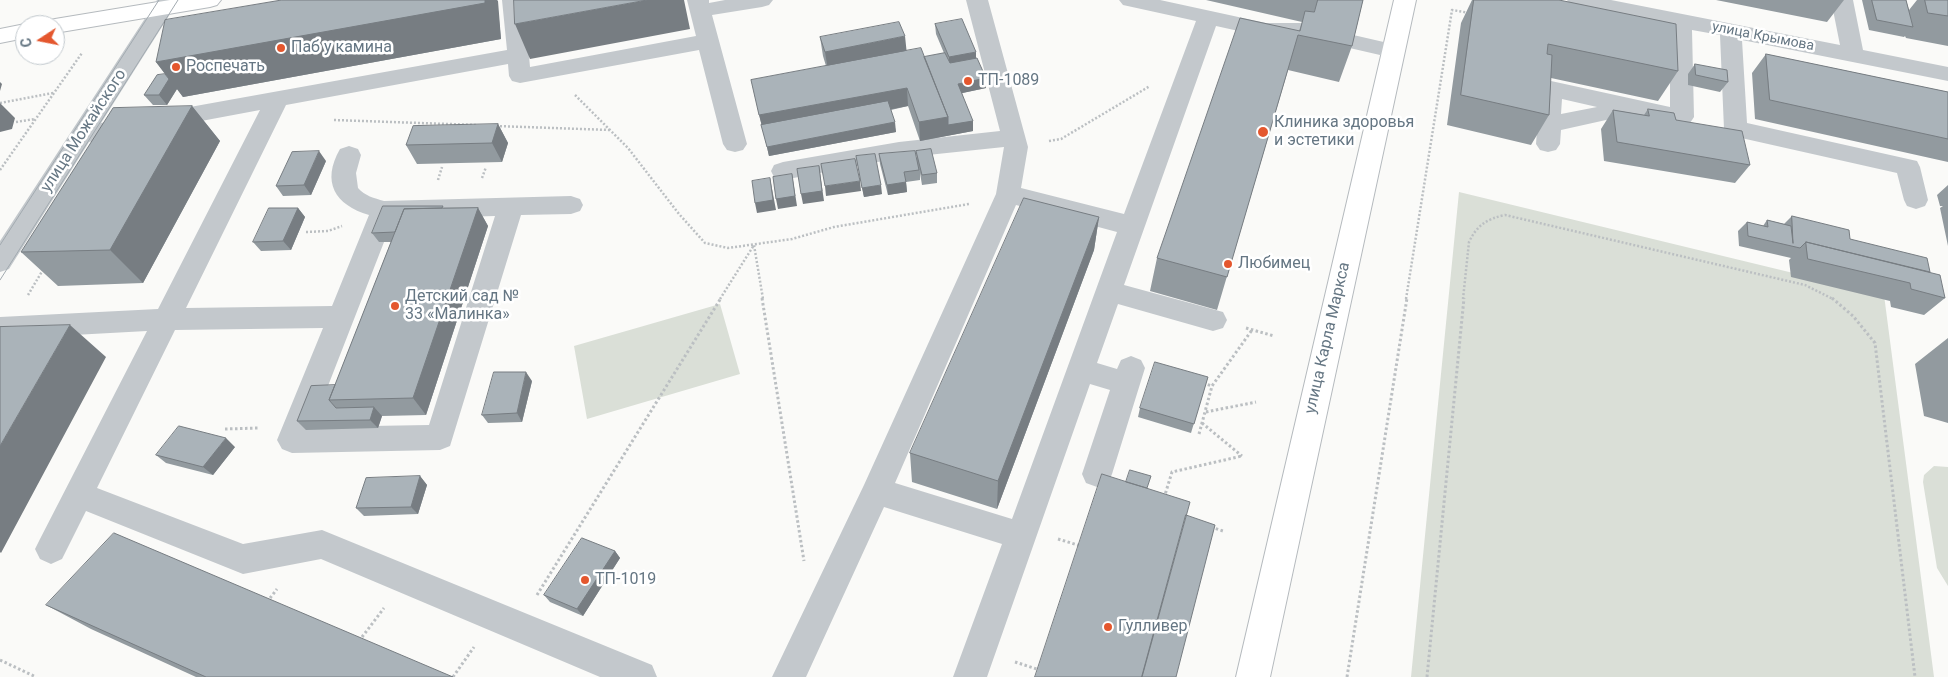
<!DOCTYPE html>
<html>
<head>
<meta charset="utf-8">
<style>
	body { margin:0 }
	#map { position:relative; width:1948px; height:677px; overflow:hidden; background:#fafaf8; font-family:Roboto,sans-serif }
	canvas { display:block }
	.north { position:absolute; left:15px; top:15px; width:50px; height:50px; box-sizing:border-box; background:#fff; border:1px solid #c1c8cd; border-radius:50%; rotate:259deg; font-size:14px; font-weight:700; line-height:20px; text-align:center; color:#657683 }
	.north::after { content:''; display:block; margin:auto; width:18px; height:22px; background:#e4572e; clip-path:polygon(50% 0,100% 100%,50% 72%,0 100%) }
</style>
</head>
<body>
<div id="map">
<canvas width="1948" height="677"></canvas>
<div class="north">С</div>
</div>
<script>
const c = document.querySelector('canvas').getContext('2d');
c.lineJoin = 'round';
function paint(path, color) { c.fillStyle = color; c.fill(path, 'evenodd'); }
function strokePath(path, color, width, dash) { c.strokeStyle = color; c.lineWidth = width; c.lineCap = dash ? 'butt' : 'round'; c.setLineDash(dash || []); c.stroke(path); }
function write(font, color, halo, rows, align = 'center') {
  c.font = font + ' Roboto,sans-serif'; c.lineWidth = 5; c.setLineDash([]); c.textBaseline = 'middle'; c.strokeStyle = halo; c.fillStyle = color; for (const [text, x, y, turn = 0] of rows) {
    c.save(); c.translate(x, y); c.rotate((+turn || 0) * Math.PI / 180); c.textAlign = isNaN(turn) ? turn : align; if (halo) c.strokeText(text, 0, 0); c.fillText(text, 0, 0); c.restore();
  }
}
const green = new Path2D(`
	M 1459,192 L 1884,295 L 1934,677 L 1411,677 Z
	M 720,304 L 740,374 L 587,419 L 574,346 Z
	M 1934,466 L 1948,467 L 1948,586 L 1937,568 L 1923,482 L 1924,475 Z`);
const pathFar1 = new Path2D(`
	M 575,95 L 628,148 L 679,214 L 705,243 L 728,248 L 792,239 L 834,227 L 969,204
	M 0,103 L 53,93
	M 334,120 L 477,125
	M 16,122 L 35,119
	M 496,126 L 610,130
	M 1049,141 L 1061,139 L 1150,86
	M 0,170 L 82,53
	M 482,178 L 486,167
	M 438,180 L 442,167
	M 306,232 L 328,231 L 342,226
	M 28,295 L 44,268
	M 720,299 L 754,245 L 763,299
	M 1406,299 L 1452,10 L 1470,13
	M 1463,299 L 1469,242 C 1477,225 1487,219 1505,215 L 1805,285 L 1833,299`);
const path = new Path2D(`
	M 762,298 L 804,561
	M 1832,298 L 1853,316 L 1875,343 L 1915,677
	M 1246,328 L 1274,336
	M 1203,383 L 1212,386
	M 1206,412 L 1256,402
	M 1202,423 L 1242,456
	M 225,429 L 259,428
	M 1199,434 L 1212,386 L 1252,330
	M 1164,498 L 1172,472 L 1242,456
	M 1211,527 L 1223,531
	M 1058,539 L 1081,546
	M 537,595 L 721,298
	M 267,602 L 277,589
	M 359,641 L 384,608
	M 0,660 L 36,677
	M 1015,662 L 1040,670
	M 453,677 L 474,647
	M 1347,677 L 1407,298
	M 1427,677 L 1464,298`);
const minor = new Path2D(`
	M 157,0 L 179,0 L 101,123 L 507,50 L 502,0 L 524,0 L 530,67 L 696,36 L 687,0 L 709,0 L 709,3 L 725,0 L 773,0 L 769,5 L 762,7 L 712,15 L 747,144 L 743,150 L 735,152 L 727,150 L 723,144 L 699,50 L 520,83 L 512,81 L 509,76 L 508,64 L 286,105 L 186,308 L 332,306 L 369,215 C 335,205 321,182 340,149 L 349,146 L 358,149 L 361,155 L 356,173 L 358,188 C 365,196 374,198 384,201 L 571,196 L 580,199 L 583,205 L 580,211 L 571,214 L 521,215 L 450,446 L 440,450 L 292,453 L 282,449 L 277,440 L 323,328 L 175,330 L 97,488 L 243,544 L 322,530 L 652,665 L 657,677 L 600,677 L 321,559 L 243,574 L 86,511 L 62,559 L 51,564 L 40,559 L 35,549 L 40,539 L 147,331 L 0,339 L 0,317 L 158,309 L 260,110 L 89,142 L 9,269 L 0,272 L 0,241 ZM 495,216 L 429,425 L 312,427 L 393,219 Z
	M 966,0 L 988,0 L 1028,147 L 1021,188 L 1124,214 L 1196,21 L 1123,5 L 1119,0 L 1160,0 L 1266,23 L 1300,23 L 1316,27 L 1319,32 L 1316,37 L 1308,39 L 1300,37 L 1266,37 L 1216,26 L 1124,285 L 1223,312 L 1227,320 L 1223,328 L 1213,331 L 1118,304 L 1097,363 L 1117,369 L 1121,360 L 1131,356 L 1141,360 L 1145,368 L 1112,474 L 1108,483 L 1097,487 L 1086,483 L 1082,474 L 1110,390 L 1090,384 L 987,677 L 953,677 L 1002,544 L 884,507 L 806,677 L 772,677 L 864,485 L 996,194 L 1004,147 L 899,158 L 783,180 L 774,177 L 771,171 L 774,165 L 783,162 L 899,142 L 1000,131 ZM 1016,205 L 1117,232 L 1012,519 L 895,483 Z
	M 1567,0 L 1611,0 L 1840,45 L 1831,0 L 1853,0 L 1863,50 L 1948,67 L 1948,81 L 1742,40 L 1747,123 L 1917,161 L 1920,167 L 1928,200 L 1925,206 L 1916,209 L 1907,206 L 1904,200 L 1897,173 L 1728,135 L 1724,129 L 1720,35 L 1692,30 L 1694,117 L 1690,123 L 1682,125 L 1633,114 L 1561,130 L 1560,144 L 1556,150 L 1548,152 L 1540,150 L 1536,144 L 1540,89 L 1543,84 L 1551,81 L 1670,107 L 1670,25 L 1578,7 L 1571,5 ZM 1562,99 L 1597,107 L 1561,114 Z
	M 1349,34 L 1401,46 L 1404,51 L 1401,56 L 1393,58 L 1341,46 L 1338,41 L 1341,36 Z`);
const major = new Path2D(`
	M 170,0 L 221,0 L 217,5 L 210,7 L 55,33 L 55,25 L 45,25 L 47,21 L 55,19 Z
	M 1394,0 L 1416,0 L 1270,677 L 1236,677 Z
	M 25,24 L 29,25 L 25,25 L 25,38 L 0,43 L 0,29 Z`);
const tram = new Path2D(`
	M 0,245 L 159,0
	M 0,280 L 178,0`);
const wall = new Path2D(`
	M 282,0 L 497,0 L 501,39 L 183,97 L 177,89 L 167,105 L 153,105 L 144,95 L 165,74 L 156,62 Z
	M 1206,0 L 1363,0 L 1352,46 L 1339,82 L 1288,70 L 1217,310 L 1150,291 L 1157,258 L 1299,31 L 1302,22 Z
	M 1472,0 L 1559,0 L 1678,71 L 1658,101 L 1551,78 L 1549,115 L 1531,145 L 1447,125 L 1461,23 Z
	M 1716,0 L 1844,0 L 1827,22 Z
	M 1862,0 L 1906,0 L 1909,10 L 1917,0 L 1948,0 L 1948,46 L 1906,38 L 1905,36 L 1904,37 L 1869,30 Z
	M 935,24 L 976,59 L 986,78 L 986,88 L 962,93 L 973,131 L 920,141 L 908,106 L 891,110 L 896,132 L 769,156 L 751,80 L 826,66 L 823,56 L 820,37 L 906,51 L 924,57 L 944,53 L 936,34 Z
	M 1766,54 L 1948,92 L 1948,162 L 1755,119 L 1752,73 Z
	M 1695,64 L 1728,82 L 1720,92 L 1688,85 L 1688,74 Z
	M 192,106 L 220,141 L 143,283 L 58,286 L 21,252 Z
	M 1648,109 L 1676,120 L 1750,165 L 1735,183 L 1604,161 L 1601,129 L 1613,110 L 1644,115 Z
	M 498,124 L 508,143 L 502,162 L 417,164 L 406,145 Z
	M 916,151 L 937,173 L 937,183 L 922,185 L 920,173 L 920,180 L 906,182 L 907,192 L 888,195 L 880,164 L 879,154 L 917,158 Z
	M 856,156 L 882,194 L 864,197 Z
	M 326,161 L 311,195 L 283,196 L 276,186 Z
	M 1948,185 L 1948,246 L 1940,208 L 1943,206 L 1940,206 L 1937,195 Z
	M 298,208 L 305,217 L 291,250 L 261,251 L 253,242 Z
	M 444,208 L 478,208 L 488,226 L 426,415 L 382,416 L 378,428 L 306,430 L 297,421 L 335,385 L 391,242 L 379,242 L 372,233 Z
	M 1792,216 L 1930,272 L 1945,298 L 1924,315 L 1891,307 L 1890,301 L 1791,277 L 1789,260 L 1791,258 L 1739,246 L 1738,231 L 1747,222 L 1763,226 L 1767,220 L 1784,224 Z
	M 1099,217 L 1094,250 L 997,509 L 912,482 L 910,453 Z
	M 1948,338 L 1948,423 L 1924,416 L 1915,364 Z
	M 1208,377 L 1191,433 L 1138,417 L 1140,408 Z
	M 532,381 L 522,422 L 488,423 L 482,415 Z
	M 235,447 L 213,475 L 166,463 L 156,455 Z
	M 420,476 L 427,485 L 418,514 L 364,516 L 356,508 Z
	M 615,551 L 620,558 L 583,616 L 550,602 L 544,595 Z
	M 46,605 L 453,677 L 196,677 L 91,629 Z`);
const shadedWall = new Path2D(`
	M 485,0 L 497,0 L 498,1 L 501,39 L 183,97 L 177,89 L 167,105 L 159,95 L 169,79 L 156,62 Z
	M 647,0 L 684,0 L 690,29 L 530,59 L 515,24 Z
	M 905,36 L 907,55 L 828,70 L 825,52 Z
	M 976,52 L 976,62 L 949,67 L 949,57 Z
	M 986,78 L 986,88 L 958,94 L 958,84 Z
	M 0,82 L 2,84 L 0,91 Z
	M 907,88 L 908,106 L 764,134 L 759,115 Z
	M 0,103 L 15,118 L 12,129 L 0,132 Z
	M 192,106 L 220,141 L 143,283 L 110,250 Z
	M 948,117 L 973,121 L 973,131 L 920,141 L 919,122 Z
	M 895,122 L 896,132 L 769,156 L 767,147 Z
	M 498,124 L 508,143 L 502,162 L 492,143 Z
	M 319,151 L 326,161 L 311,195 L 304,185 Z
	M 819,166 L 824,201 L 803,204 L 801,194 Z
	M 792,174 L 797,206 L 778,209 L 776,199 Z
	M 770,178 L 776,210 L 757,213 L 755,203 Z
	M 860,181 L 861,191 L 826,196 L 825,186 Z
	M 906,182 L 907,192 L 888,195 L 887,185 Z
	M 881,185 L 882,194 L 864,197 L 862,188 Z
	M 298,208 L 305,217 L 291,250 L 283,241 Z
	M 478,208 L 488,226 L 426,415 L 413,398 Z
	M 1099,217 L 1094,250 L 997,509 L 998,481 Z
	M 70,325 L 106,357 L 1,553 L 0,552 L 0,446 Z
	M 526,372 L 532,381 L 522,422 L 517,413 Z
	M 374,407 L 382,416 L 378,428 L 370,420 Z
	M 226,438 L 235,447 L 213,475 L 203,467 Z
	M 420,476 L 427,485 L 418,514 L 411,507 Z
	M 615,551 L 620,558 L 583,616 L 577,609 Z`);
const building = new Path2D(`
	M 282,0 L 485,0 L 485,3 L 156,62 L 165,20 Z
	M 514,0 L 647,0 L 515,24 Z
	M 1318,0 L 1363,0 L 1352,46 L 1298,35 L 1227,277 L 1157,258 L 1240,18 L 1300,31 L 1305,11 L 1314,12 Z
	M 1474,0 L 1559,0 L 1676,24 L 1678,71 L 1548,44 L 1547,54 L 1552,55 L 1549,115 L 1461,95 Z
	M 1872,0 L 1906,0 L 1913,27 L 1877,20 Z
	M 1925,0 L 1948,0 L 1948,16 L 1928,13 Z
	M 962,19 L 976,52 L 949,57 L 935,24 Z
	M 899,22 L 905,36 L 825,52 L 820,37 Z
	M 921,48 L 948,117 L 919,122 L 907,88 L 759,115 L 751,80 Z
	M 945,53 L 950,63 L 977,58 L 986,78 L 958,84 L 973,121 L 948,125 L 948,117 L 924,57 Z
	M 1766,54 L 1948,92 L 1948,139 L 1770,100 Z
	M 1695,64 L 1727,70 L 1728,82 L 1696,75 Z
	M 165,74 L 169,79 L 159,95 L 144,95 L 157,75 Z
	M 888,101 L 895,122 L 767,147 L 761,125 Z
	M 192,106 L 110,250 L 21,252 L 113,108 Z
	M 1648,109 L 1674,113 L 1676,120 L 1742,131 L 1750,165 L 1617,142 L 1613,110 L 1649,116 Z
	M 498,124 L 492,143 L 406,145 L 413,126 Z
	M 931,149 L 937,173 L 922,175 L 916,151 Z
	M 319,151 L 304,185 L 276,186 L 292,152 Z
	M 915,151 L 919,170 L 904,172 L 906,182 L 887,185 L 879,154 Z
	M 875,154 L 881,185 L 862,188 L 856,156 Z
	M 855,159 L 860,181 L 825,186 L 821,164 Z
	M 819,166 L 822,191 L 801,194 L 797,169 Z
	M 792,174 L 795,196 L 776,199 L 773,177 Z
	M 770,178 L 773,200 L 755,203 L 752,181 Z
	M 1024,198 L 1099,217 L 998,481 L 910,453 Z
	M 383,206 L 443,206 L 442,208 L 404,209 L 395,232 L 372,233 Z
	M 269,208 L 298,208 L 283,241 L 253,242 Z
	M 478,208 L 413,398 L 329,400 L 404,209 Z
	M 1792,216 L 1849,230 L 1850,239 L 1927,258 L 1930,272 L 1806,242 L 1800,248 L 1748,236 L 1747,222 L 1768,227 L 1767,220 L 1791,226 L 1793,243 Z
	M 1806,242 L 1940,275 L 1945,298 L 1911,289 L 1910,283 L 1808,259 Z
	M 70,325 L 0,446 L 0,327 Z
	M 1155,362 L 1208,377 L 1194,424 L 1140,408 Z
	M 494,372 L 526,372 L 517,413 L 482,415 Z
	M 335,385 L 329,400 L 336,408 L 374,407 L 370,420 L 297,421 L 311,386 Z
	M 179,426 L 226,438 L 203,467 L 156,455 Z
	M 1130,470 L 1151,476 L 1147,488 L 1126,482 Z
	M 1102,474 L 1190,502 L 1142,677 L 1035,677 Z
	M 420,476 L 411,507 L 356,508 L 366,478 Z
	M 1186,515 L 1215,525 L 1176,677 L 1142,677 Z
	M 114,533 L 453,677 L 206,677 L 46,605 Z
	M 582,538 L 615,551 L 577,609 L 544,595 Z`);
const markers = [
	[281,48,5,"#e4572e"],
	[176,67,5,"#e4572e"],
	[968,81,5,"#e4572e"],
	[1263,132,6,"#e4572e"],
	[1228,264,5,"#e4572e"],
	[395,306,5,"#e4572e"],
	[585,580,5,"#e4572e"],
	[1108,627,5,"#e4572e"]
];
const farStreetnames = [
	["улица Крымова",1763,37,11]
];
const poiNames = [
	["Паб у камина",291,48],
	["Роспечать",186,67],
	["ТП-1089",978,81],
	["Клиника здоровья",1274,123],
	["и эстетики",1274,141],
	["Любимец",1238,264],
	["Детский сад №",405,297],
	["33 «Малинка»",405,315],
	["ТП-1019",595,580],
	["Гулливер",1118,627]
];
const streetNames = [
	["улица Можайского",84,131,-57],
	["улица Карла Маркса",1328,338,-77]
];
paint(green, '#dadfd7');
strokePath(major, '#b5babe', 2);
strokePath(pathFar1, '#bbbfc2', 2.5, [2, 2]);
strokePath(path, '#bbbfc2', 3, [2.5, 2.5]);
paint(minor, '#c3c8cc');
paint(major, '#fff');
strokePath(tram, '#a2aab0', 1);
paint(wall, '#929a9f');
paint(shadedWall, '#777d82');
paint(building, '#aab3b9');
strokePath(building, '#777d82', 1);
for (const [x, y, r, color] of markers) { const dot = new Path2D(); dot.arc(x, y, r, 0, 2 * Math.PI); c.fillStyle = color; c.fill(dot); strokePath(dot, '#fff', 2); }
write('14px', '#657683', '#fff', farStreetnames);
write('16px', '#657683', '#fff', poiNames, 'left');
write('16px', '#657683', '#fff', streetNames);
</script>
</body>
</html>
